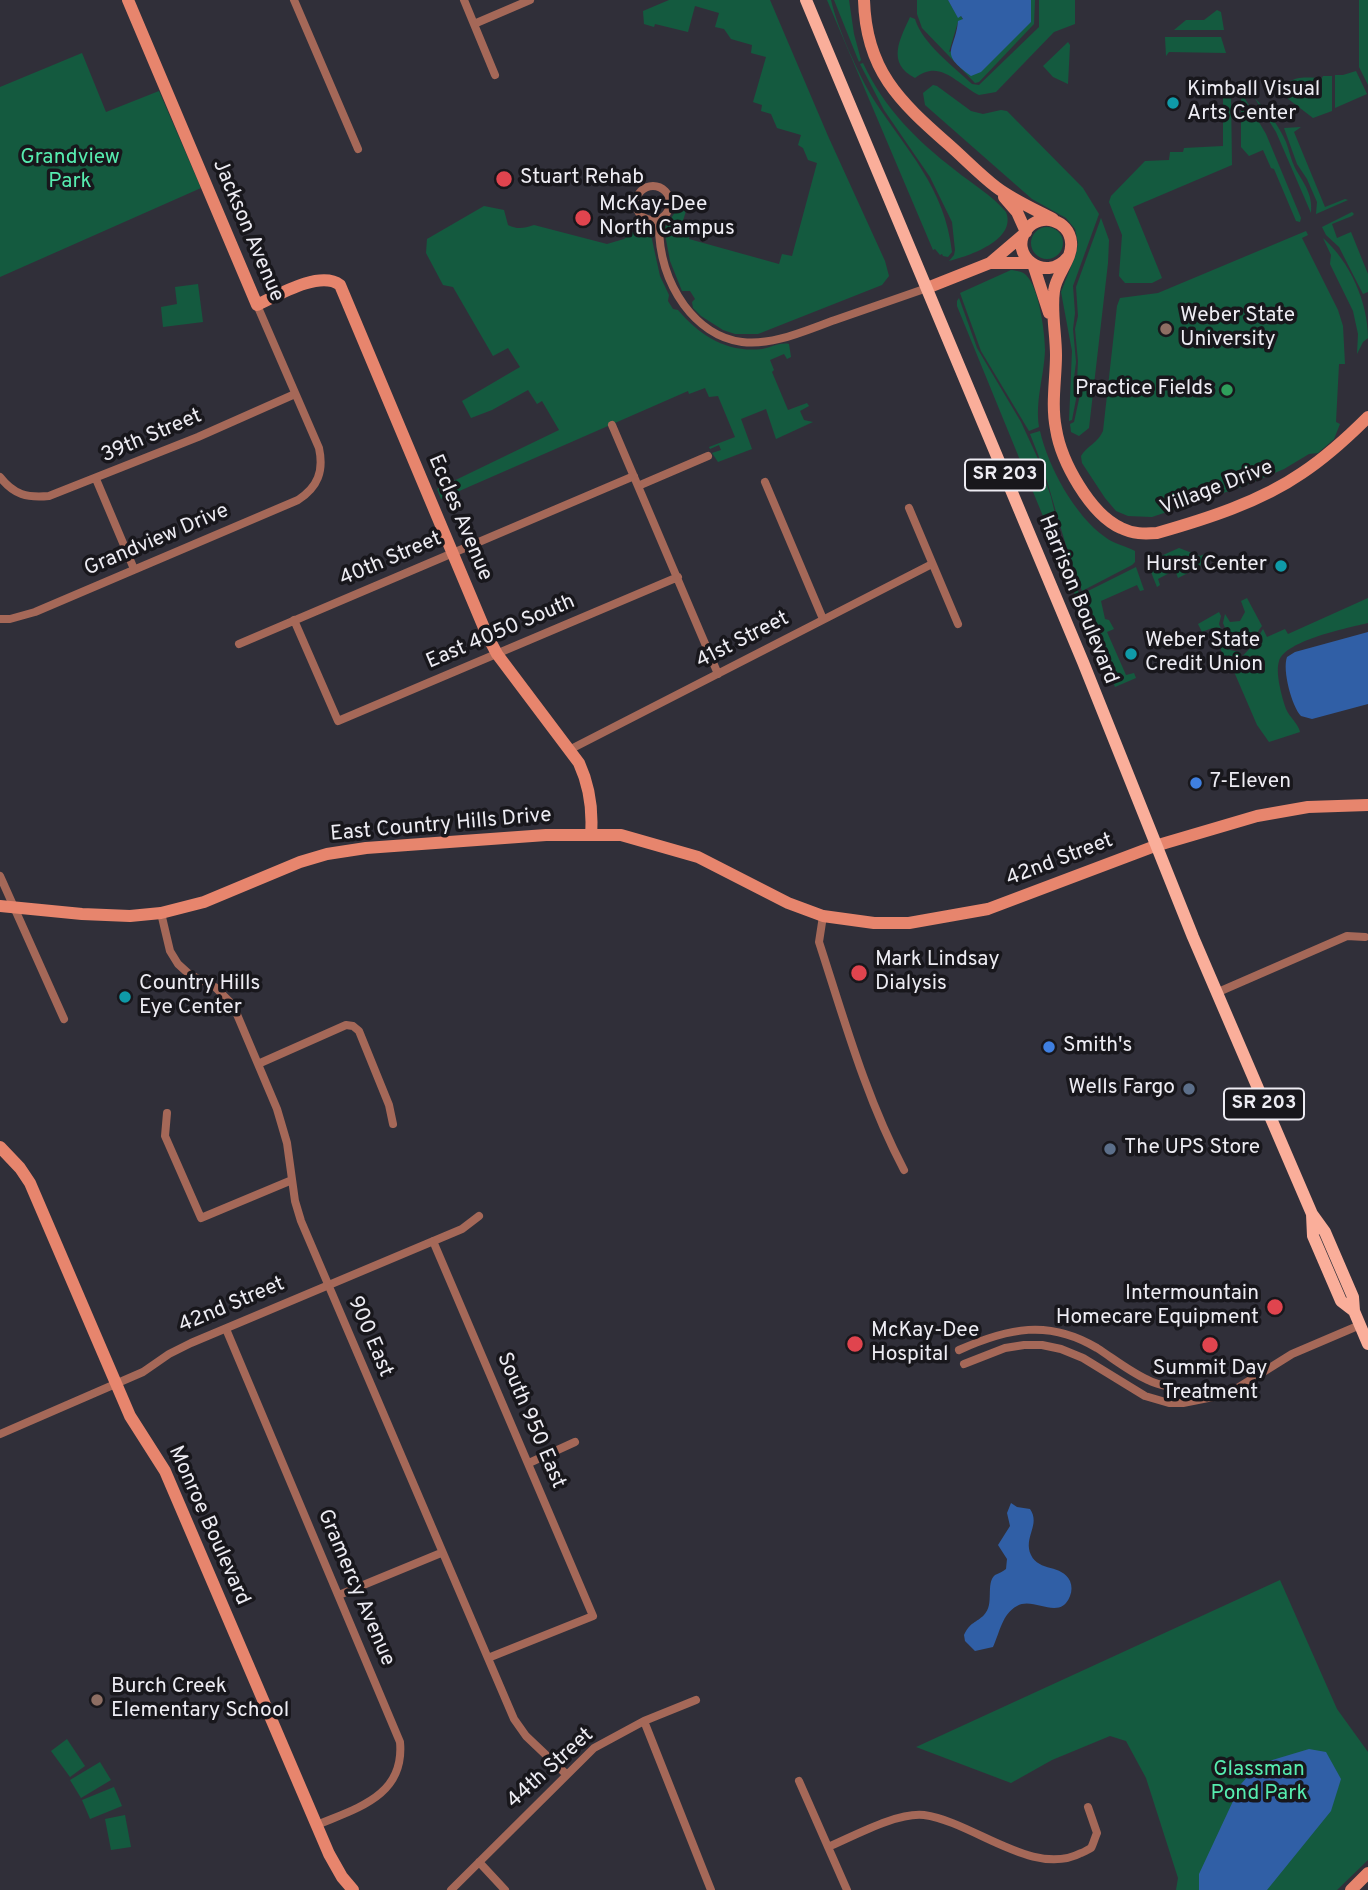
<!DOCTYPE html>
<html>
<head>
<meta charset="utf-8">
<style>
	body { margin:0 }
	canvas { display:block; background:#302f39 }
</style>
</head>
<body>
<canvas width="1368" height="1890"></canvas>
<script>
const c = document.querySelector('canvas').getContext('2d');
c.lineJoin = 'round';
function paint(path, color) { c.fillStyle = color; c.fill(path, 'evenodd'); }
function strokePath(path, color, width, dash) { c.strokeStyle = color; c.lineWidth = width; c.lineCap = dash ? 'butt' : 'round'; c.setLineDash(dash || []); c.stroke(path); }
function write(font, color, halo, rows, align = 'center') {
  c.font = font + ' Overpass,sans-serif'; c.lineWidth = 7; c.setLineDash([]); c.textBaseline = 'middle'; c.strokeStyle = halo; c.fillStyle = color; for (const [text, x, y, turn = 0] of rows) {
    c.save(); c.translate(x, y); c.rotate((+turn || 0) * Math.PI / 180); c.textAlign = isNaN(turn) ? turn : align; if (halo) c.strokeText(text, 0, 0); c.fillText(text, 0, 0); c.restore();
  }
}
const green = new Path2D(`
	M 669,0 L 770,0 L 828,136 L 885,261 L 889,276 L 882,285 L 758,334 L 735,334 L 723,330 L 701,316 L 693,308 L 692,302 L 695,299 L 690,291 L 682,291 L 670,261 L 664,229 L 679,206 L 690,202 L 693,206 L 692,211 L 686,211 L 681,227 L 690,231 L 689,239 L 779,264 L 782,254 L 792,256 L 817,163 L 808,160 L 803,148 L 798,145 L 801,135 L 777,128 L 771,114 L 761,111 L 762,105 L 753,102 L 766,57 L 751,53 L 752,45 L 731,39 L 724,29 L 715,27 L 719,13 L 695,6 L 688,32 L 655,24 L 654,27 L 644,24 L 643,11 Z
	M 827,0 L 831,0 C 837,27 859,76 874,100 C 907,151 945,188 952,252 L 948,257 L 943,256 L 942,254 L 940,255 L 935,249 L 933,250 Z
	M 834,0 L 849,0 L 854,34 L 861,60 L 859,62 Z
	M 917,0 L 948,0 L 958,17 L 961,16 L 963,20 L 958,22 L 949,52 L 1031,22 L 1031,0 L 1035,0 L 1034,24 L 979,82 L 975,83 L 922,28 L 917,14 Z
	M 1039,0 L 1075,0 L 1075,24 L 1054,32 L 996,92 L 979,95 C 957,84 940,58 915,78 C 886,63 900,39 910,17 L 915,19 C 922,43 954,67 972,84 L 979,85 L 1039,27 Z
	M 1359,0 L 1368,0 L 1368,85 L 1359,67 Z
	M 1217,10 L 1221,12 L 1224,30 L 1174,30 L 1186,20 L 1204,20 Z
	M 1165,37 L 1221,37 L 1226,53 L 1169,52 L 1166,56 Z
	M 1068,42 L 1070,45 L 1068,84 L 1053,77 L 1043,66 Z
	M 82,53 L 106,112 L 159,91 L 201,188 L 0,277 L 0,87 Z
	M 863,63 C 884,108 916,140 955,170 C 972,184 992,195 1006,212 C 1017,240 969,256 949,261 L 954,255 L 955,250 L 952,222 L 930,177 L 884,110 L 860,64 Z
	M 1356,71 L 1367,94 L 1335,108 L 1335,75 L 1343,75 Z
	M 1323,76 L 1332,76 L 1332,111 L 1313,118 L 1283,95 L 1283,86 L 1286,82 L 1288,83 C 1297,75 1311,78 1322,78 Z
	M 933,85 L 937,86 L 971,111 L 983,114 L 1001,110 L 1007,111 L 1083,188 L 1099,214 L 1073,286 L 1075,313 L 1073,329 L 1076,362 L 1074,378 L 1077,394 L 1072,420 L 1069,421 L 1072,351 L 1061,292 L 1076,254 L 1078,243 L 1075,229 L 1066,218 L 1032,199 L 925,105 L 923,93 Z
	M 1241,92 L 1266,134 L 1301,218 L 1300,222 L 1296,221 L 1274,169 L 1271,168 L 1263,150 L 1249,156 L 1241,147 Z
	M 1231,95 L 1232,165 L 1133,207 L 1162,278 L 1152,283 L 1125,283 L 1119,276 L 1122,235 L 1109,202 L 1111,196 L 1145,161 L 1169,160 L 1170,152 L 1183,152 L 1184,148 L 1223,146 L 1223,96 Z
	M 1254,97 C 1267,111 1278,124 1286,142 C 1289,150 1291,160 1295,168 C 1304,184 1313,194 1311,213 L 1276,132 Z
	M 1301,127 L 1294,132 L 1325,207 L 1345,199 L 1348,200 L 1316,214 L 1317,202 L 1307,179 L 1297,164 L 1284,128 Z
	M 484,206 L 504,210 L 508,225 C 518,230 524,228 534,225 L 607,244 L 624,239 L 637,229 L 651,235 L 660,276 L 669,295 L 668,301 L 673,309 L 678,310 C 700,336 727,353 762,349 C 772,347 781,342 789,344 L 791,357 L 787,359 L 784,354 L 770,360 L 774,370 L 772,372 L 788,410 L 807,403 L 809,406 L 800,411 L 804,420 L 813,422 L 776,439 L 766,409 L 741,419 L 752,449 L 718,462 L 712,453 L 721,450 L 719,445 L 710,449 L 709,447 L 735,437 L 718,396 L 709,397 L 705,388 L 689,394 L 688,391 L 441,499 L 437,489 L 559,430 L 542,401 L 537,404 L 528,390 L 492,410 L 471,418 L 462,401 L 520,367 L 508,348 L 493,356 L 453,287 L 443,285 L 426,253 L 427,239 Z
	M 1352,212 L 1354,214 L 1352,216 L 1332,224 L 1337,238 L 1351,232 L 1368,274 L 1368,292 L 1363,294 L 1339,247 L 1326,235 L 1322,227 Z
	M 1101,218 L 1109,240 L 1108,263 L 1089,428 L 1079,436 L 1071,432 L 1070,424 L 1074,422 L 1080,395 L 1077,382 L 1078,361 L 1075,329 L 1078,316 L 1076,287 Z
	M1031 243a16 16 0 1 1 32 0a16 16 0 1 1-32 0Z
	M 1306,231 L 1308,235 L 1302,238 L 1338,310 L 1343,326 L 1345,364 L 1339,364 L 1336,422 L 1340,424 L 1334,439 L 1318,453 L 1309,454 L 1284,469 L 1244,486 L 1152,517 L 1128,516 L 1116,511 L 1105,498 L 1082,463 L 1081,456 C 1087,446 1098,443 1103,431 L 1117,306 L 1120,298 L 1158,293 Z
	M 1323,238 C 1350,262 1368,302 1368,338 L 1363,342 L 1357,354 L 1358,334 L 1353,311 L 1330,264 L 1331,255 Z
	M 1011,270 C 1017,271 1022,271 1026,275 C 1039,287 1045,333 1045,350 C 1044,377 1035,400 1039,427 L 1029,431 L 981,351 L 960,293 Z
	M 198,284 L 203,322 L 163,327 L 161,307 L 177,304 L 175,287 Z
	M 959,298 L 977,348 L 1021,422 L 1039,461 L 1051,497 L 1065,555 L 1094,635 L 1092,636 L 957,306 L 957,301 Z
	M 1040,431 C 1048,467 1075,516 1105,537 C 1114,544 1126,546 1135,551 L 1135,562 L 1132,565 L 1082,591 C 1061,540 1052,486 1030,434 Z
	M 1179,548 L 1200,556 L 1205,554 L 1207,559 L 1201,563 L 1200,567 L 1178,578 L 1175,570 L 1158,579 L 1160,585 L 1157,587 L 1147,562 Z
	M 1136,567 L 1144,590 L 1140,591 L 1137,585 L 1101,601 L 1105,619 L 1109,620 L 1114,629 L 1107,632 L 1126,675 L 1134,673 L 1136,678 L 1115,687 L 1082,594 Z
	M 1247,598 L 1262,626 C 1252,638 1251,651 1233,647 L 1223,623 L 1225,614 L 1230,622 L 1240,621 L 1245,612 L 1241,601 Z
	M 1368,598 L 1368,623 C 1348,628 1286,640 1279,661 C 1275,673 1282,697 1286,709 C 1290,718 1298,723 1300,732 L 1269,742 L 1257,725 L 1232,667 L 1254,644 L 1263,629 L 1267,637 L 1285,629 L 1288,634 Z
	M 1219,612 L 1221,616 L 1219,624 L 1230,650 L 1240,652 L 1241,655 L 1225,669 L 1221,660 L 1223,655 L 1212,628 L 1202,632 L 1198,624 Z
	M 1280,1580 L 1337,1709 L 1368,1752 L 1368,1860 L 1337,1890 L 1176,1890 L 1178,1878 L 1146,1778 L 1126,1741 L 1110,1736 L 1052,1760 L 1011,1783 L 916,1747 Z
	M 67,1739 L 85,1766 L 70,1777 L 51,1751 Z
	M 100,1762 L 111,1780 L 81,1798 L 70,1780 Z
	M 114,1787 L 122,1806 L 90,1819 L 82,1800 Z
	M 125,1815 L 131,1847 L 111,1850 L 105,1819 Z`);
const water = new Path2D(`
	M 948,0 L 1031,0 L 1031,22 L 981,72 L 971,76 C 938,52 955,52 958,21 L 963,19 L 961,16 L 958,18 Z
	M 1368,632 L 1368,704 L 1312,719 L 1301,716 C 1292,707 1282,670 1287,657 L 1295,652 Z
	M 1011,1503 L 1017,1507 L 1030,1509 C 1041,1525 1023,1537 1031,1555 C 1039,1572 1062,1564 1070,1581 C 1072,1586 1072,1591 1070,1596 C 1060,1622 1034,1596 1017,1606 C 1002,1614 1000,1632 993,1647 L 975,1651 L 965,1641 L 964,1635 C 970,1622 976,1623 984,1615 C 995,1604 985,1584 995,1575 C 999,1573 1002,1572 1006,1569 L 1007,1559 L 998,1545 L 1010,1526 L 1007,1513 Z
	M 1309,1749 L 1326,1752 L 1341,1779 L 1331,1811 L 1267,1890 L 1199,1890 L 1199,1874 L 1241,1784 L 1259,1764 Z`);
const street = new Path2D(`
	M 294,0 L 358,149
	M 464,0 L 495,75
	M 474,24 L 530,0
	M636 203a17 17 0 1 1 34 0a17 17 0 1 1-34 0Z
	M 659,219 C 658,250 666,280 684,305 C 698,324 718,339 742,342 C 773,346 806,330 835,320 C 866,309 896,299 927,288
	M 612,425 L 718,674
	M 0,477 C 14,495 27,498 49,496 L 198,437 L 295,394
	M 96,479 L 134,569
	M 765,482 L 823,619
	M 638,486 L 708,456
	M 909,508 L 958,624
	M 0,619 L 10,619 L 35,612 L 298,500 C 318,487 324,471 319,448 L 257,305
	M 294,620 L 338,721 L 678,577
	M 239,644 L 634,476
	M 569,750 L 932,564
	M 0,876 L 64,1019
	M 161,913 L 170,951 L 178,964 L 189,974 L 215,987 L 233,1005 L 277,1109 L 287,1143 L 295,1201 L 301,1221 L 514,1719 L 526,1736 L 566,1774
	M 823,916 L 819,942 C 844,1019 866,1098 904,1170
	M 1216,993 L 1347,936 L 1365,937
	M 258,1064 L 346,1025 L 353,1026 L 359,1031 L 389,1105 L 393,1124
	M 167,1113 L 165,1136 L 201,1218 L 292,1180
	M 433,1241 L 593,1616 L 488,1658
	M 226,1329 L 400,1742 C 405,1796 357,1808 317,1825
	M 959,1350 C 1008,1328 1049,1319 1097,1348 C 1114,1359 1130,1372 1148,1380 C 1163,1388 1185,1387 1197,1400
	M 964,1364 L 1005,1348 L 1024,1345 L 1042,1345 L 1061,1349 L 1083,1358 L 1145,1396 L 1169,1403 L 1183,1403 L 1228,1394 L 1292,1354 L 1360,1325
	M 0,1434 L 143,1372 L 169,1354 L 191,1343 L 462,1229 L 479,1216
	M 529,1463 L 575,1442
	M 339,1595 L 441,1553
	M 644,1721 L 711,1890
	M 799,1781 L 847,1890
	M 828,1847 C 854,1836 897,1812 924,1815 C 974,1822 1033,1878 1081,1853 C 1083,1853 1089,1849 1091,1848 C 1093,1845 1095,1837 1097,1833 L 1088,1807
	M 479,1862 L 505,1890
	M 451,1890 L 594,1748 L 644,1721 L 696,1700`);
const secondary = new Path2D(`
	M 128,0 L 257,305 C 278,295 320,270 340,285 L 487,635 L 497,654 L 579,763 C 590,787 593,809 591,835
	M 864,0 C 866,70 899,101 948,144 C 964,158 979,174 996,187 C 1013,200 1034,209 1053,219
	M 1004,197 L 1017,212 L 1026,232
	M 1068,257 C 1045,285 1007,254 1027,229 C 1041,212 1069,220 1071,242 C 1073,259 1056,274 1054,291 C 1051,312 1056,334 1056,355 C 1056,379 1051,404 1056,429 C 1061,461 1090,514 1121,528 C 1133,534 1144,534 1157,533 C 1206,519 1260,502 1302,473 C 1326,457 1347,438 1368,417
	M 990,263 L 1030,263
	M 1033,264 L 1049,313
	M 927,288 L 990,263 L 1024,234
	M 0,906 L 82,914 L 130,916 L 161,913 L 204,902 L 300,862 L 327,854 L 366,848 L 546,835 L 621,835 L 698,857 L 788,903 L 823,916 L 874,923 L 909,923 L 988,909 L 1155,846 L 1257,816 L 1308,807 L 1368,805
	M 0,1147 L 20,1168 L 30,1183 L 130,1416 L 165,1471 L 329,1854 L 342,1877 L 353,1890
	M 1351,1890 L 1368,1873`);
const primary = new Path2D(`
	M 806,0 L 1083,662 L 1193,937 L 1312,1214 L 1325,1232 L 1353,1297 L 1354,1311 L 1368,1344
	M 1312,1214 L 1313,1236 L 1341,1301 L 1354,1311`);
const markers = [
	[1173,103,7,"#0f9aa8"],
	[504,179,9,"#e0444e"],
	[583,218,9,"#e0444e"],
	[1166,329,7,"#8d6e63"],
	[1227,390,7,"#2e9e5b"],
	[1281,566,7,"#0f9aa8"],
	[1131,654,7,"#0f9aa8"],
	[1196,783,7,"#3f7fe0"],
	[859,973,9,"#e0444e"],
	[125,997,7,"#0f9aa8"],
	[1049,1047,7,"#3f7fe0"],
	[1189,1089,7,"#5c6f8a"],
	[1110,1149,7,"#5c6f8a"],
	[1275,1307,9,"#e0444e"],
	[855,1344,9,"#e0444e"],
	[1210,1345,9,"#e0444e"],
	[97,1700,7,"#8d6e63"]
];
const shields = [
	[1005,475,80],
	[1264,1104,80]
];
const shieldNames = [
	["SR 203",1005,475],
	["SR 203",1264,1104]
];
const poiNames = [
	["Kimball Visual",1187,91],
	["Arts Center",1187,115],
	["Stuart Rehab",520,179],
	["McKay-Dee",599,206],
	["North Campus",599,230],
	["Weber State",1180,317],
	["University",1180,341],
	["Practice Fields",1213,390,"right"],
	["Hurst Center",1267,566,"right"],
	["Weber State",1145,642],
	["Credit Union",1145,666],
	["7-Eleven",1210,783],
	["Mark Lindsay",875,961],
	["Dialysis",875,985],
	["Country Hills",139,985],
	["Eye Center",139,1009],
	["Smith's",1063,1047],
	["Wells Fargo",1175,1089,"right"],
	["The UPS Store",1124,1149],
	["Intermountain",1259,1295,"right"],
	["Homecare Equipment",1259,1319,"right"],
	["McKay-Dee",871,1332],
	["Hospital",871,1356],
	["Summit Day",1210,1370,"center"],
	["Treatment",1210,1394,"center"],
	["Burch Creek",111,1688],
	["Elementary School",111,1712]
];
const parkNames = [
	["Grandview",70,159],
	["Park",70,183],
	["Glassman",1259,1771],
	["Pond Park",1259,1795]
];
const streetNames = [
	["Jackson Avenue",247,231,67],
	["39th Street",152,437,-23],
	["Village Drive",1217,489,-21],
	["Eccles Avenue",459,518,67],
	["Grandview Drive",157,541,-23],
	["40th Street",391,560,-23],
	["Harrison Boulevard",1077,600,68],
	["East 4050 South",501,633,-23],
	["41st Street",743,641,-27],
	["East Country Hills Drive",441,826,-5],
	["42nd Street",1060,861,-21],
	["42nd Street",232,1306,-23],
	["900 East",369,1337,67],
	["South 950 East",530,1421,67],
	["Monroe Boulevard",208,1526,66],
	["Gramercy Avenue",355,1588,67],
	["44th Street",551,1769,-42]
];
paint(green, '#145a3f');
paint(water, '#305fa6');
strokePath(street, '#a56858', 8);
strokePath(secondary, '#e7856d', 12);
strokePath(primary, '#faae9a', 12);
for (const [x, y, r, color] of markers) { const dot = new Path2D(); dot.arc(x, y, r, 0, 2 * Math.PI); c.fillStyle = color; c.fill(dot); strokePath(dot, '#18171c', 2.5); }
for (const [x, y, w] of shields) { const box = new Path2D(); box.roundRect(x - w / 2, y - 15.5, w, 31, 5); c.fillStyle = '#18171c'; c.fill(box); strokePath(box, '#edecf3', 2); }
write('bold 19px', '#edecf3', null, shieldNames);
write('21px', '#edecf3', '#18171c', poiNames, 'left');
write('21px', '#56ecaf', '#18171c', parkNames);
write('21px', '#edecf3', '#18171c', streetNames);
</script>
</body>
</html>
